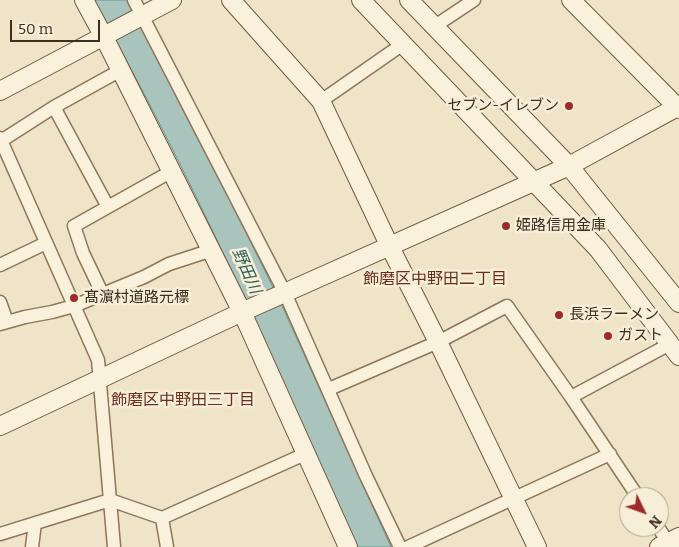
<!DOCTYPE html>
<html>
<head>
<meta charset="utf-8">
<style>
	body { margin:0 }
	#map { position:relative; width:679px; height:547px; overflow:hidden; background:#f0e4c8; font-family:Bitter,serif }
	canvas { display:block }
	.north { position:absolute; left:619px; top:487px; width:50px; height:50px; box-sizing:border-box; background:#f7eed8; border:1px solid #ada18e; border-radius:50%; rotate:132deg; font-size:14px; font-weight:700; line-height:20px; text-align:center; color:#3d2e20 }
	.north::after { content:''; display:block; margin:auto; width:18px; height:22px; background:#9e2a2b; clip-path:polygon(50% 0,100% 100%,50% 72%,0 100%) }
	.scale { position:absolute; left:10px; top:20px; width:90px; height:22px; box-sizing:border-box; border:2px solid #3d2e20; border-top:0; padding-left:6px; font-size:15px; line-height:18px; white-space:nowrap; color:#3d2e20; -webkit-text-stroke:4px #f7eed8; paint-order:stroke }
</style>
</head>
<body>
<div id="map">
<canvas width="679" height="547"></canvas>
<div class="north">N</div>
<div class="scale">50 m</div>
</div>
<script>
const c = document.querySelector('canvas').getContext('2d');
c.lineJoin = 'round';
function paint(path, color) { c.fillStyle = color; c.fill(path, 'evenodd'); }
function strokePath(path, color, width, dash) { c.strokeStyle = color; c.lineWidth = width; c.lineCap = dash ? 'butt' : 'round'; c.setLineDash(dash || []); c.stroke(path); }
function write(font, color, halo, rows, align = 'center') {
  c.font = font + ' Bitter,"Noto Sans JP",serif'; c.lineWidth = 5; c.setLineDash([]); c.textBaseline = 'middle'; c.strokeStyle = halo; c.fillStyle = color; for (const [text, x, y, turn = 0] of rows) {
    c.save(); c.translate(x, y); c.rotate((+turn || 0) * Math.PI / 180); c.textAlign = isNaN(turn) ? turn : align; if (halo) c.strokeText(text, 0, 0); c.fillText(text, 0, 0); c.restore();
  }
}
const water = new Path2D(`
	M 93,0 L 127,0 L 211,161 L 284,310 L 391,547 L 357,547 C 274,363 193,176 93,0 Z`);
const street = new Path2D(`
	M 134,0 L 285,293 L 366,476 L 400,547
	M 435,26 L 474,0
	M 321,101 L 403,44
	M 54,107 L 108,207
	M 0,138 L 98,360 L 114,547
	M 1,141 L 54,107 L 121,70
	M 0,265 L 46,243
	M 102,293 L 83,253 L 74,226 L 172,171
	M 0,302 L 7,322
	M 0,324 L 25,317 L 52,312 L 74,306 L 144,277 L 169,264 L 212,250
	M 329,389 L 438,342 L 507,306 L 571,397 L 638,497
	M 571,397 L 670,344
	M 162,518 L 167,547
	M 658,527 L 671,547
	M 0,534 L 110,500 L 162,518 L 305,454
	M 32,547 L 35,523
	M 408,547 L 610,454`);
const secondary = new Path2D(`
	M 84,0 L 104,37 L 242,312 L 348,547
	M 231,0 L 321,101 L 390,247 L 438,342 L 537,547
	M 361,0 L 598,249 L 679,356
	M 409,0 L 569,166 L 679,303
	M 571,0 L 679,109
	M 0,91 L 172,0
	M 0,426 L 242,312 L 569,166 L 679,106
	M 659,547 L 679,537`);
const markers = [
	[569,106,5,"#9e2a2b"],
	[506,226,5,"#9e2a2b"],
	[74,298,5,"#9e2a2b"],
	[559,315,5,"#9e2a2b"],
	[608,336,5,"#9e2a2b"]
];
const poiNames = [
	["セブン-イレブン",559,106,"right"],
	["姫路信用金庫",516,226],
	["髙濵村道路元標",84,298],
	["長浜ラーメン",569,315],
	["ガスト",618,336]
];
const waterNames = [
	["野田川",246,271,66]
];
const neighbourhoodNames = [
	["飾磨区中野田二丁目",435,280],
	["飾磨区中野田三丁目",183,401]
];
paint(water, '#a9c4bc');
strokePath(water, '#6f938a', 1);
strokePath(street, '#8d765c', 15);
strokePath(secondary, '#6f573f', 20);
strokePath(street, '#faf1dc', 12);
strokePath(secondary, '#faf1dc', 18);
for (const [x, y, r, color] of markers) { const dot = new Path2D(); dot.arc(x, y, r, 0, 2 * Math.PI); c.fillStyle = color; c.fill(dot); strokePath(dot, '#f7eed8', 2); }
write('15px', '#3d2e20', '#f7eed8', poiNames, 'left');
write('italic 16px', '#2f5d5a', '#f7eed8', waterNames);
write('16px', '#6b2e1e', '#f7eed8', neighbourhoodNames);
</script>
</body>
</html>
